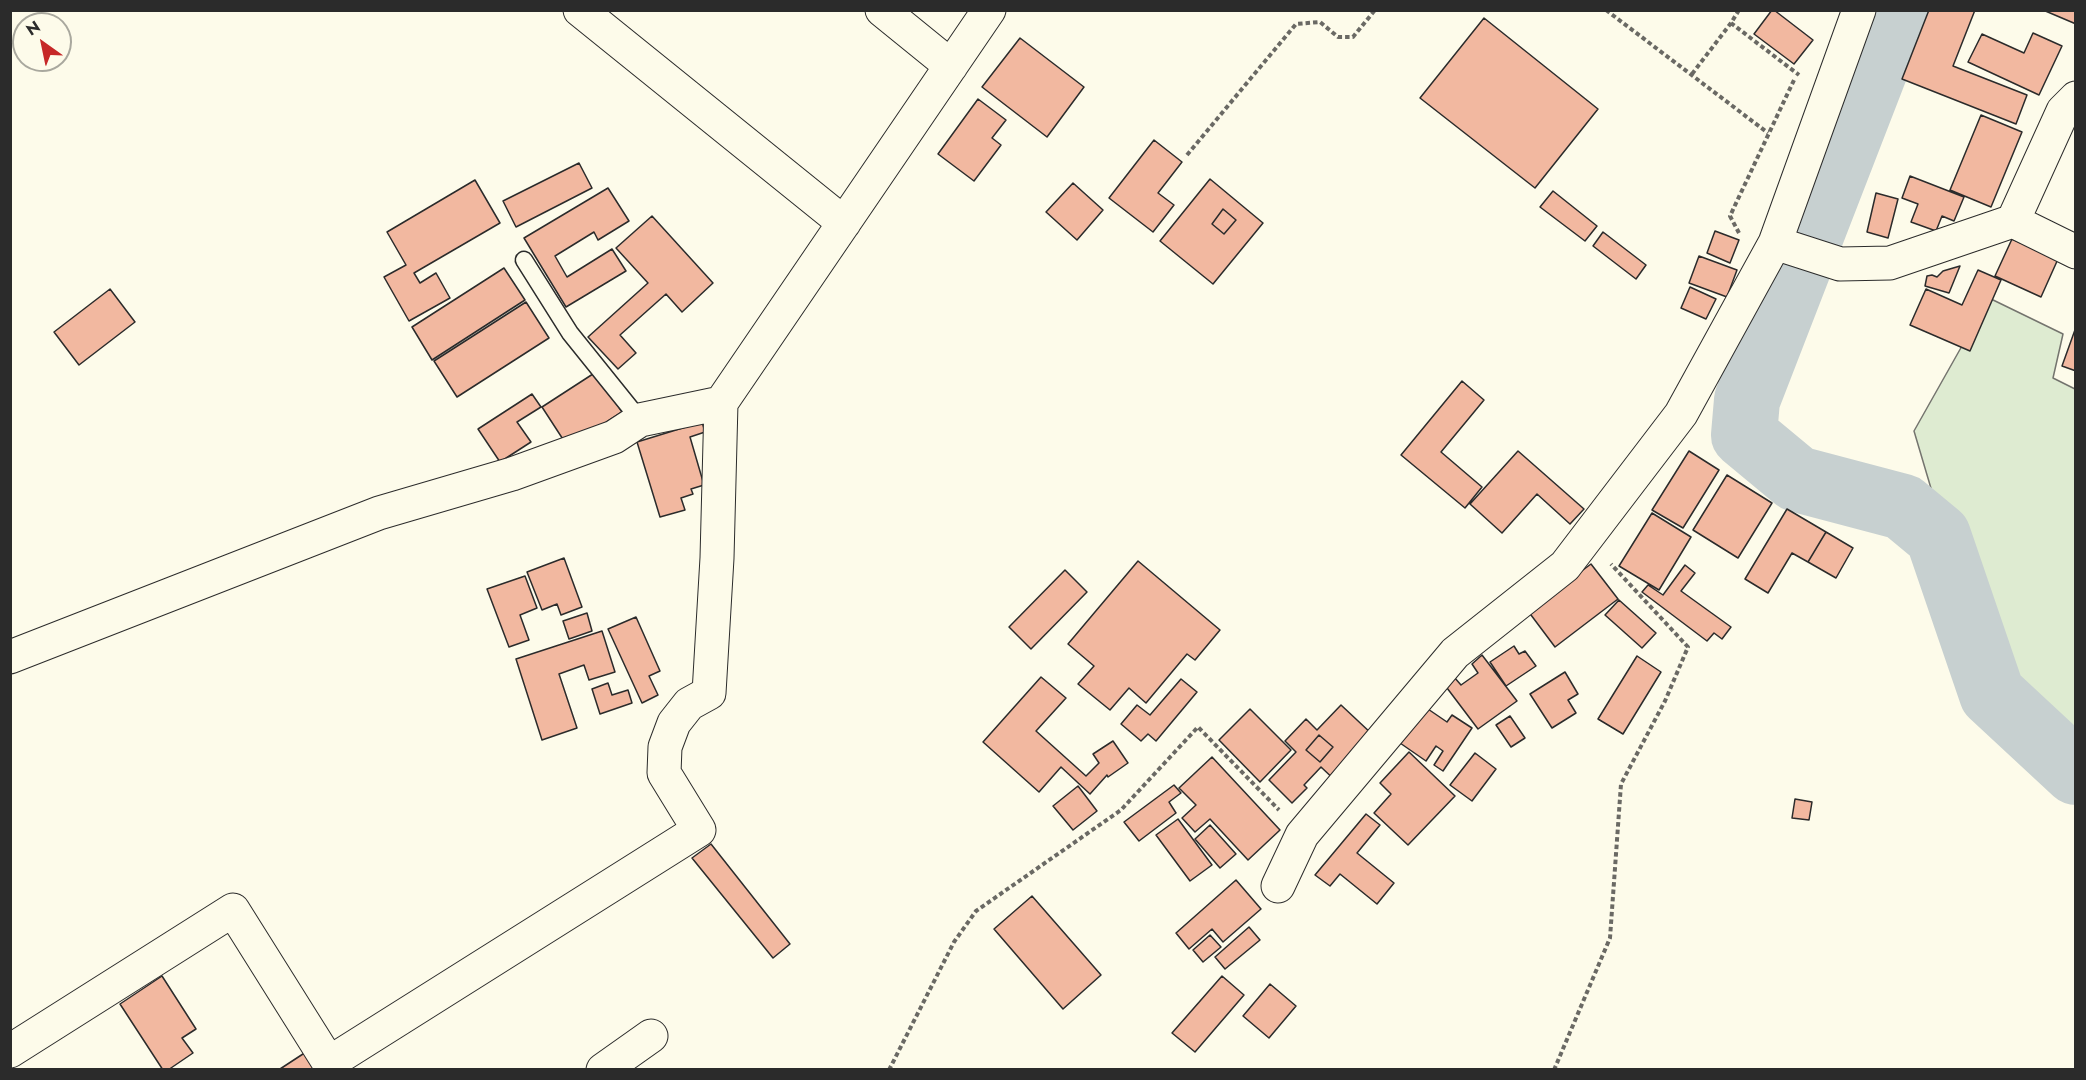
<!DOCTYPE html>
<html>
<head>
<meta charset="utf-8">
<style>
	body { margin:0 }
	#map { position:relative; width:2086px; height:1080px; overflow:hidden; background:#fdfbea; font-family:Jost,sans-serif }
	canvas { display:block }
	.frame { position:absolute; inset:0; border:12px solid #2b2b2b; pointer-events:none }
	.north { position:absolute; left:12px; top:12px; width:60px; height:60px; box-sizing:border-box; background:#fdfbea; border:2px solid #a9a89e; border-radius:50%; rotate:327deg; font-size:16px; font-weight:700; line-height:24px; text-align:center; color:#2b2b2b }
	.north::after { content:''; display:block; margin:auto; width:21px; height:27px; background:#c62828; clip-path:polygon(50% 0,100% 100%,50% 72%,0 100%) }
</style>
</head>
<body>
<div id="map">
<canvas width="2086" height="1080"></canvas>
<div class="frame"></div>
<div class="north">N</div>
</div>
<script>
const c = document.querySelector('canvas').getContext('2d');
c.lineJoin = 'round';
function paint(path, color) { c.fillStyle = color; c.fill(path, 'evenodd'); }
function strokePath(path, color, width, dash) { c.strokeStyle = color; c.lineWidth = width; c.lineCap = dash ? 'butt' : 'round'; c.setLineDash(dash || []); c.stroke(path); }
const green = new Path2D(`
	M 1989,298 L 2063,334 L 2053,378 L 2075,389 L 2075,757 L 1992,694 L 1914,431 Z`);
const river = new Path2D(`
	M 1898,10 L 1747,400 L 1744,435 L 1797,479 L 1903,507 L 1938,536 L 1992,694 L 2076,772`);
const building = new Path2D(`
	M 1772,10 L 1774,10 L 1813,40 L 1794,64 L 1754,34 Z
	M 1929,10 L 1975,10 L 1953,66 L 2027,95 L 2016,124 L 1902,79 Z
	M 2043,10 L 2076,10 L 2076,24 Z
	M 1484,18 L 1598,109 L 1535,188 L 1420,98 Z
	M 2033,33 L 2062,46 L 2039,95 L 1968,62 L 1982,34 L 2024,53 Z
	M 1020,38 L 1084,87 L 1047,137 L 982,87 Z
	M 978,99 L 1006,120 L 992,138 L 1001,145 L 974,181 L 938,154 Z
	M 1981,115 L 2022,132 L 1991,207 L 1950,190 Z
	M 1154,140 L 1182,162 L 1158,193 L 1174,205 L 1153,232 L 1109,198 Z
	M 579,163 L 592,188 L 516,227 L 503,201 Z
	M 1910,176 L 1964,197 L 1954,221 L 1942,216 L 1936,231 L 1911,222 L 1918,204 L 1902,198 Z
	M 1210,179 L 1263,223 L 1213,284 L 1160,241 ZM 1223,209 L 1236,220 L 1224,234 L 1212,224 Z
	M 475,180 L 500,223 L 414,273 L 420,283 L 436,273 L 450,298 L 409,321 L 384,277 L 406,265 L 387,232 Z
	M 1073,183 L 1103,210 L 1077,240 L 1046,212 Z
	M 608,188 L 629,221 L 598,240 L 594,232 L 555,256 L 567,277 L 612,249 L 626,271 L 566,307 L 524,238 Z
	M 1553,191 L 1597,226 L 1585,241 L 1540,207 Z
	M 1876,193 L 1898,199 L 1888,238 L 1867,232 Z
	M 1223,209 L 1236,220 L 1224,234 L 1212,224 Z
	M 652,216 L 713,283 L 682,312 L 666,294 L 620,335 L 636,353 L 618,369 L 588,337 L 648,283 L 616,248 Z
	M 1715,231 L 1739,240 L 1730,263 L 1707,253 Z
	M 1603,232 L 1646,265 L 1636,279 L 1593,246 Z
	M 2012,239 L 2058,259 L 2041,297 L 1995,276 Z
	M 1699,256 L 1737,270 L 1727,297 L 1689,283 Z
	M 1960,266 L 1949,293 L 1925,286 L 1927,276 L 1932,275 L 1937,277 L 1943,271 Z
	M 504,268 L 525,300 L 432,360 L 412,327 Z
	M 1978,270 L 2001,280 L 1970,351 L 1910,325 L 1926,289 L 1962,305 Z
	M 1690,287 L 1716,299 L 1706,319 L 1681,308 Z
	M 110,289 L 135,322 L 79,365 L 54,332 Z
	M 526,302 L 549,338 L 457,397 L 434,361 Z
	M 2076,327 L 2076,371 L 2062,366 Z
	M 596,372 L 622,412 L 568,447 L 542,407 Z
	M 1462,381 L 1484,400 L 1441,452 L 1482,487 L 1465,508 L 1401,455 Z
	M 532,394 L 541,407 L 517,422 L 531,442 L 500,462 L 478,429 Z
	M 702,422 L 705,432 L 690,437 L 704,485 L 691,489 L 693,494 L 681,498 L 685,510 L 660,517 L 637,442 Z
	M 1518,451 L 1584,509 L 1570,524 L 1537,494 L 1502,533 L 1470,504 Z
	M 1689,451 L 1719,470 L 1683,528 L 1652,510 Z
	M 1727,475 L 1772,503 L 1738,558 L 1693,530 Z
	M 1787,509 L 1826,532 L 1808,562 L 1792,553 L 1768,593 L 1745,579 Z
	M 1652,513 L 1691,537 L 1659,590 L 1619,566 Z
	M 1826,532 L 1853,548 L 1836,578 L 1808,562 Z
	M 564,558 L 582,607 L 561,615 L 557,604 L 542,610 L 527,572 Z
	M 1138,561 L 1220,630 L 1195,660 L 1187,654 L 1146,703 L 1129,688 L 1110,710 L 1078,684 L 1094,666 L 1068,644 Z
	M 1591,564 L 1618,599 L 1555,647 L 1528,611 Z
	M 1685,565 L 1695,573 L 1681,591 L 1731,627 L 1722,639 L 1714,633 L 1707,641 L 1642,592 L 1648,585 L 1663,595 Z
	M 1065,570 L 1087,592 L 1031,649 L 1009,627 Z
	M 525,576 L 537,608 L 520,615 L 529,640 L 509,647 L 487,589 Z
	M 1619,600 L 1656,633 L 1642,648 L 1605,615 Z
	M 587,613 L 592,631 L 569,639 L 563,621 Z
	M 636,617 L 660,671 L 649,676 L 658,695 L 642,703 L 608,629 Z
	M 602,631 L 615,672 L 589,680 L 584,665 L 559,674 L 577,728 L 542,740 L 516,659 Z
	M 1514,646 L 1519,654 L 1525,651 L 1536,666 L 1506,686 L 1490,662 Z
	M 1482,655 L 1517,701 L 1478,729 L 1444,684 L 1454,677 L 1461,685 L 1478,673 L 1472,664 Z
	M 1637,656 L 1661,672 L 1623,734 L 1598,719 Z
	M 1565,672 L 1578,694 L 1568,700 L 1576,713 L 1552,728 L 1530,694 Z
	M 1041,677 L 1066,698 L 1036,731 L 1086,776 L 1099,763 L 1093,754 L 1113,741 L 1128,763 L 1108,777 L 1107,775 L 1090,794 L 1061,767 L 1039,792 L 983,742 Z
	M 1181,679 L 1197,692 L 1156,741 L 1148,734 L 1141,741 L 1121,724 L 1137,705 L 1150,715 Z
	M 608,683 L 612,695 L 628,690 L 632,703 L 600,714 L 592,689 Z
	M 1341,705 L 1373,735 L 1339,784 L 1321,767 L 1304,785 L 1307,788 L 1292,803 L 1269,780 L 1296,752 L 1285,741 L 1306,719 L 1317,730 ZM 1319,735 L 1333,747 L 1320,762 L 1306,750 Z
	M 1425,707 L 1447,722 L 1452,715 L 1472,728 L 1443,771 L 1434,765 L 1443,751 L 1436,746 L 1426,761 L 1400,743 Z
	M 1250,709 L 1291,750 L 1260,782 L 1219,740 Z
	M 1510,716 L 1525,738 L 1511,747 L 1496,725 Z
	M 1319,735 L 1333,747 L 1320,762 L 1306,750 Z
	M 1409,752 L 1455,796 L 1408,845 L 1374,813 L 1391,794 L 1380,783 Z
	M 1475,753 L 1496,769 L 1472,801 L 1450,785 Z
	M 1212,757 L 1280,830 L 1248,860 L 1210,819 L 1195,832 L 1182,818 L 1196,805 L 1179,788 Z
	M 1174,785 L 1181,793 L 1169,802 L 1176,813 L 1139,841 L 1124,822 Z
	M 1078,786 L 1097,811 L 1073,830 L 1053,806 Z
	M 1795,799 L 1812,802 L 1809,820 L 1792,818 Z
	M 1366,814 L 1380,825 L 1357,853 L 1394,883 L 1377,904 L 1340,874 L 1330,886 L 1315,875 Z
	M 1178,819 L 1212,865 L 1190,881 L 1156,835 Z
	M 1210,825 L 1236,854 L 1220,868 L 1195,839 Z
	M 711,844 L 790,944 L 773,958 L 692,858 Z
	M 1236,880 L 1261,909 L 1223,942 L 1212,929 L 1189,949 L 1176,933 Z
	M 1032,896 L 1101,975 L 1063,1009 L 994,929 Z
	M 1249,927 L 1260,940 L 1225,969 L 1215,957 Z
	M 1210,935 L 1221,947 L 1203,962 L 1193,950 Z
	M 162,976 L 196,1029 L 182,1038 L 193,1053 L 168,1070 L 163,1070 L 120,1004 Z
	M 1222,976 L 1244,995 L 1195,1052 L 1172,1033 Z
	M 1270,984 L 1296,1006 L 1269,1038 L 1243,1016 Z
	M 306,1052 L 314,1070 L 281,1070 L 280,1069 Z`);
const path = new Path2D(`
	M 1606,10 L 1768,133
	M 1739,10 L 1731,23 L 1799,75
	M 1692,74 L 1731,23
	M 1187,155 L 1296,24 L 1320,22 L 1338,37 L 1353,37 L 1375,10
	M 1739,233 L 1730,216 L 1794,80
	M 889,1070 L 954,942 L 976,911 L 1121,810 L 1198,727 L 1279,810
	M 1554,1070 L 1610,938 L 1621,784 L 1665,701 L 1688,647 L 1611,564`);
const service = new Path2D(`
	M 524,260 L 570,333 L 640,420`);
const minor = new Path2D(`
	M 580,10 L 844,223
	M 882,10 L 951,66
	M 2013,221 L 2063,111 L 2076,98
	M 1775,243 L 1840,264 L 1890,263 L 2013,221 L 2076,252
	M 10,657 L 379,513 L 512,474 L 614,437 L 640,420 L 721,403
	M 1278,886 L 1302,835 L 1455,653 L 1565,566 L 1681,414 L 1775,243 L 1859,10
	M 10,1051 L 233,910 L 329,1063 L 699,830 L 664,773 L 665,747 L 674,723 L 689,704 L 709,693 L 717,558 L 721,403 L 989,10
	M 603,1070 L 651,1036`);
paint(green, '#deebd1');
strokePath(green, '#74746e', 1.5);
strokePath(river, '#c7d0d0', 66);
paint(building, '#f2b8a0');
strokePath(building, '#2b2b2b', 1.5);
strokePath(service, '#2b2b2b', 19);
strokePath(minor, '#2b2b2b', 35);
strokePath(path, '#6a6964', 4, [4.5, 3]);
strokePath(service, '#fdfbea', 16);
strokePath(minor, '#fdfbea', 33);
</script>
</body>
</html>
